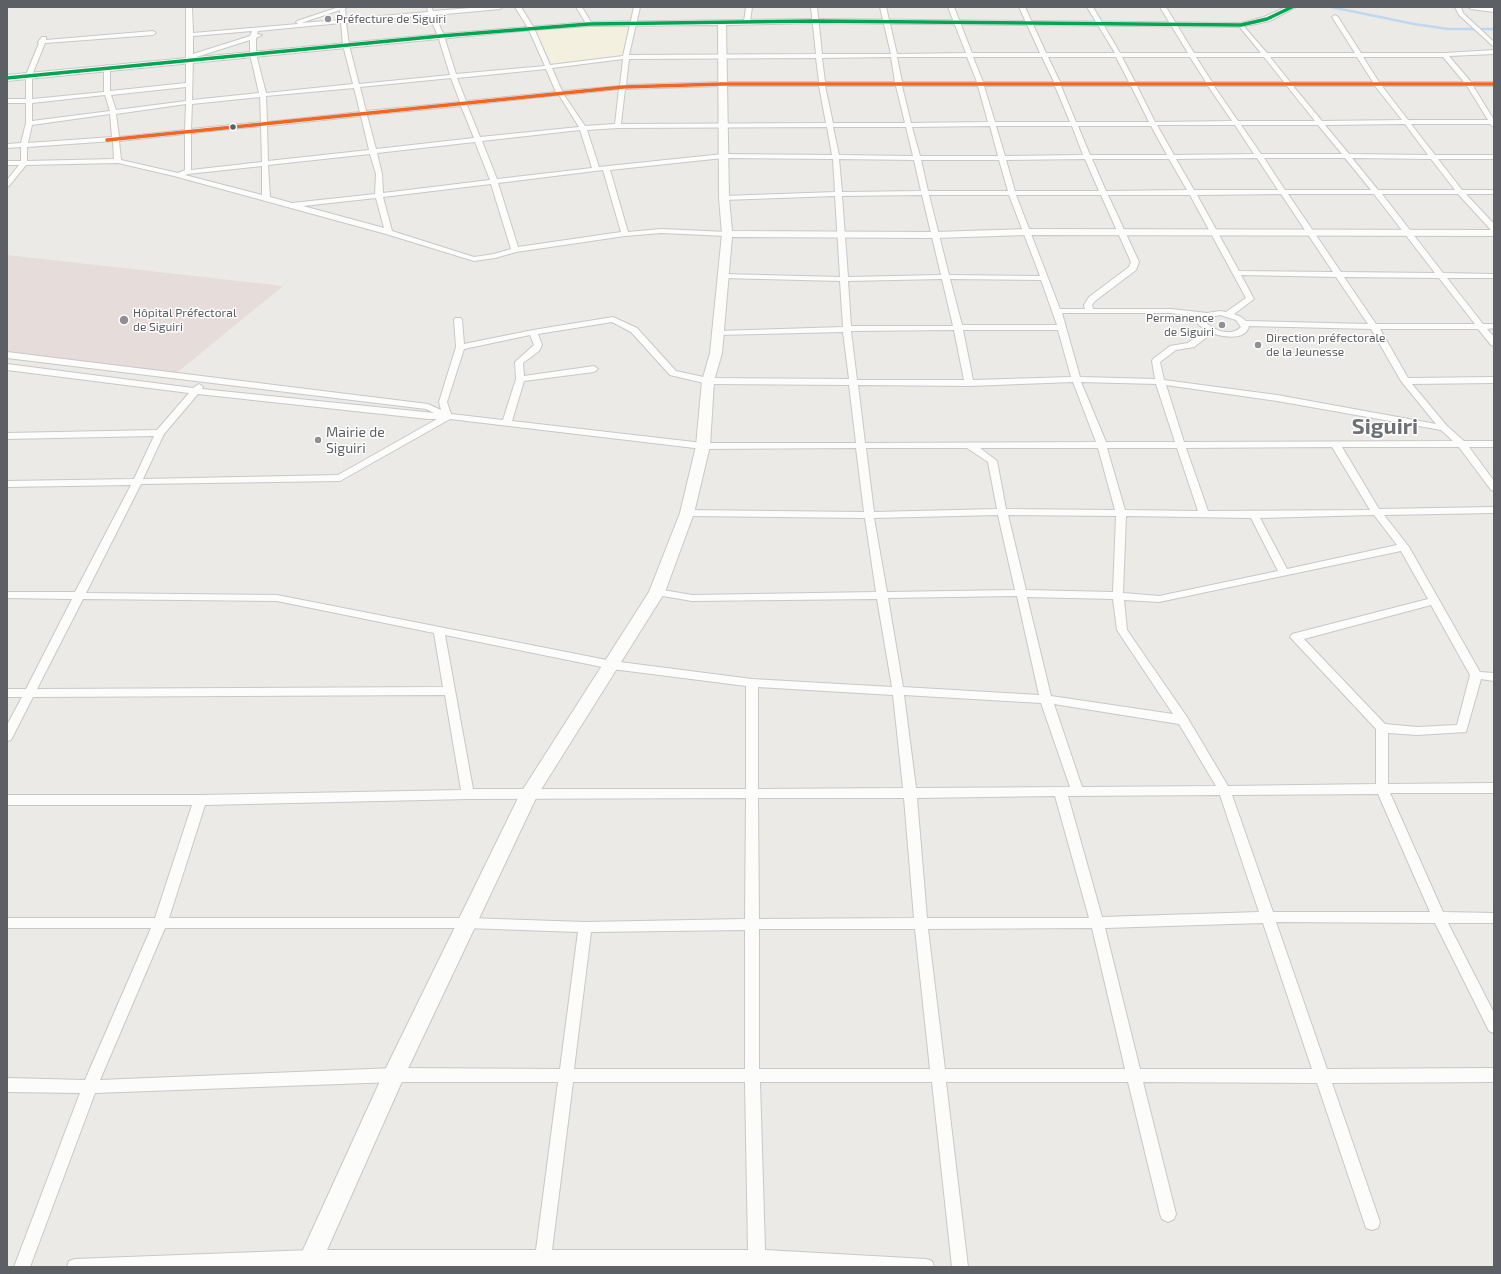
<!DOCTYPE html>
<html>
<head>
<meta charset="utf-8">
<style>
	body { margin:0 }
	#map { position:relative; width:1501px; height:1274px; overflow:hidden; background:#ebeae6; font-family:"Exo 2",sans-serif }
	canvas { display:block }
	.frame { position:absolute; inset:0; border:8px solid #5c5f63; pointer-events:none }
</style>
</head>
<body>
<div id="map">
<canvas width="1501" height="1274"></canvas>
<div class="frame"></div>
</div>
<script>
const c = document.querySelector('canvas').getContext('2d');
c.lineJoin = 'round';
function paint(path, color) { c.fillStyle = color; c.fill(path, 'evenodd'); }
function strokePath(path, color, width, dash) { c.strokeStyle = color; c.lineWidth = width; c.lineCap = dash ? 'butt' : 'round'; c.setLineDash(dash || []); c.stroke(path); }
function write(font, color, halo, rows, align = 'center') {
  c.font = font + ' "Exo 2",sans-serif'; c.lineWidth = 3; c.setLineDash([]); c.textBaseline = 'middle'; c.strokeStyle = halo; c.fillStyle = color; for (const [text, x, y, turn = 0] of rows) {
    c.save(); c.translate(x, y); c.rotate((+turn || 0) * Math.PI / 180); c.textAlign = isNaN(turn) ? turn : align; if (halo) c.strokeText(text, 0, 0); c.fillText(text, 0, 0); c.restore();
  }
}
const commercial = new Path2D(`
	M 630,25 L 622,57 L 552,64 L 535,29 Z`);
const medical = new Path2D(`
	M 7,255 L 283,286 L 174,375 L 7,355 Z`);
const stream = new Path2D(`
	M 1331,7 L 1414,24 L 1448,29 L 1494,29`);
const street = new Path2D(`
	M 186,7 L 192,7 L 193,33 L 298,24 L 296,22 L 297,21 L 339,7 L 347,7 L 345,9 L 346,19 L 428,12 L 427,7 L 431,7 L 433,11 L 482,7 L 503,7 L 500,9 L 435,15 L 444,36 L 456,74 L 545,66 L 528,28 L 515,7 L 521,7 L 534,28 L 550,65 L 623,56 L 634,7 L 640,7 L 629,55 L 816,54 L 811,7 L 817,7 L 822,54 L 891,54 L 880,7 L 886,7 L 897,54 L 966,53 L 948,7 L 954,7 L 972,53 L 1040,53 L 1019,7 L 1025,7 L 1046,53 L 1115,53 L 1087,7 L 1093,7 L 1120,53 L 1188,53 L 1160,7 L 1166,7 L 1194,53 L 1261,53 L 1238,25 L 1241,23 L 1267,53 L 1355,53 L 1332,17 L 1335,15 L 1338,17 L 1361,53 L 1445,53 L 1494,50 L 1494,54 L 1449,56 L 1471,82 L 1494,82 L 1494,86 L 1473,86 L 1494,120 L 1494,127 L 1490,124 L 1411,124 L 1435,155 L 1494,155 L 1494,159 L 1438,159 L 1462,190 L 1494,190 L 1494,194 L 1466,194 L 1494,224 L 1494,230 L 1491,230 L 1458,194 L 1382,194 L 1443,273 L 1494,274 L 1494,278 L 1447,278 L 1483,324 L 1494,324 L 1494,328 L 1487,329 L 1494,337 L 1494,346 L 1491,345 L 1478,329 L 1380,329 L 1408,378 L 1494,377 L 1494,383 L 1412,384 L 1447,426 L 1464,441 L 1494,441 L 1494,447 L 1469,447 L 1494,481 L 1494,491 L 1491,490 L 1459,447 L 1342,447 L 1379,509 L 1494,507 L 1494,513 L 1384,515 L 1409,547 L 1480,672 L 1494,673 L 1494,681 L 1481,679 L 1466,732 L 1417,735 L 1388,733 L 1388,784 L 1494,783 L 1494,793 L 1390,793 L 1443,912 L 1494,913 L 1494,923 L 1448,923 L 1494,1013 L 1494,1033 L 1489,1031 L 1435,923 L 1276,922 L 1327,1069 L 1494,1068 L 1494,1082 L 1332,1083 L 1380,1222 L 1378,1228 L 1372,1230 L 1366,1228 L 1364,1222 L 1317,1083 L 1143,1082 L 1176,1214 L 1174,1219 L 1168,1222 L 1162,1219 L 1160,1214 L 1128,1082 L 946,1082 L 968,1267 L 952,1267 L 932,1082 L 760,1082 L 765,1250 L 926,1259 L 932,1261 L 934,1267 L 67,1267 L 69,1261 L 75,1259 L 311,1250 L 536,1250 L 558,1082 L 394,1082 L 95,1093 L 30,1267 L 14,1267 L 80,1093 L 7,1092 L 7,1078 L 85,1080 L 151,928 L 7,928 L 7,918 L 155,918 L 192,805 L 7,805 L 7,795 L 200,795 L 461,790 L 445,695 L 33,697 L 11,740 L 7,741 L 7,725 L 22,697 L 7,697 L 7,689 L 26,689 L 72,599 L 7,598 L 7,592 L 75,592 L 131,485 L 7,487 L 7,481 L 134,479 L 154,436 L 7,439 L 7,433 L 157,430 L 189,393 L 7,370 L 7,364 L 193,388 L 199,384 L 203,387 L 202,389 L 434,413 L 426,409 L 7,358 L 7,352 L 428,404 L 441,410 L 439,402 L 456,347 L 454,320 L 455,318 L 461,318 L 462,320 L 464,344 L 533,330 L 613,317 L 637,328 L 676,371 L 708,378 L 849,379 L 843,332 L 718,335 L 714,333 L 718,331 L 843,327 L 840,281 L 723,278 L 719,276 L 723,274 L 840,277 L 835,196 L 724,200 L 720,198 L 724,196 L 835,192 L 833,159 L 723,158 L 610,170 L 628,232 L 661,229 L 727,232 L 731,234 L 727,236 L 661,233 L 625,236 L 516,252 L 495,258 L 474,261 L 386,234 L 174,176 L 118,163 L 26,165 L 9,186 L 7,187 L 7,180 L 19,165 L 7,165 L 7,161 L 21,161 L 21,147 L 7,148 L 7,144 L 21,143 L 26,123 L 26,103 L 7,103 L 7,99 L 26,99 L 26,75 L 39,43 L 38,42 L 42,37 L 46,37 L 46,40 L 153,31 L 156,33 L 153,35 L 45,43 L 32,75 L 32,99 L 104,92 L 104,67 L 107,65 L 110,67 L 110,91 L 186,83 ZM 340,10 L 341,20 L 300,23 L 301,23 ZM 429,15 L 438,36 L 450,75 L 359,84 L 349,45 L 346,23 ZM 341,23 L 343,45 L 353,84 L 266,93 L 256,54 L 256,38 L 262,35 L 257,34 L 258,31 ZM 252,31 L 250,36 L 193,54 L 193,36 ZM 250,40 L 250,54 L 259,93 L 192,100 L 193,58 ZM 891,57 L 895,82 L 825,82 L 822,58 ZM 897,57 L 967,57 L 977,82 L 902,82 ZM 973,57 L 1042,57 L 1054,82 L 983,82 ZM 1048,57 L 1116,57 L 1129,82 L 1060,82 ZM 1122,57 L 1190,57 L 1206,82 L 1135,82 ZM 1196,57 L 1264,57 L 1284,82 L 1212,82 ZM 1270,57 L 1357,57 L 1373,82 L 1290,82 ZM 1363,57 L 1443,57 L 1464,82 L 1379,82 ZM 816,58 L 819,82 L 722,82 L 626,85 L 629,59 ZM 623,59 L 620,86 L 562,91 L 552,68 ZM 546,69 L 556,92 L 466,101 L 457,78 ZM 451,78 L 460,102 L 366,111 L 360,87 ZM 722,86 L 819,86 L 826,123 L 621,124 L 625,89 ZM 825,86 L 896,86 L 905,123 L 833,123 ZM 902,86 L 978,86 L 988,122 L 911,123 ZM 984,86 L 1055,86 L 1070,122 L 995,122 ZM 1061,86 L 1131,86 L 1149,122 L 1076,122 ZM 1137,86 L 1208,86 L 1232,121 L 1155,122 ZM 1214,86 L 1287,86 L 1315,121 L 1238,121 ZM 1293,86 L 1375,86 L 1402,120 L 1322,121 ZM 1382,86 L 1467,86 L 1488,120 L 1408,120 ZM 186,87 L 186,101 L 116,110 L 111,95 ZM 354,88 L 360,112 L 267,122 L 266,96 ZM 619,89 L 615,124 L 585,126 L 564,95 ZM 105,95 L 110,111 L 32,121 L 32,103 ZM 559,95 L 579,127 L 480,137 L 467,105 ZM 260,97 L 261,122 L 191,129 L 192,104 ZM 186,104 L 185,130 L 119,137 L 116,114 ZM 461,106 L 474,138 L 376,149 L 367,115 ZM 110,114 L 112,137 L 28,143 L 32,125 ZM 361,116 L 369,150 L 268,161 L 267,126 ZM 1405,124 L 1428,155 L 1349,154 L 1325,125 ZM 1157,125 L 1235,125 L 1254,154 L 1174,155 ZM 1241,125 L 1318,125 L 1342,154 L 1261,154 ZM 261,126 L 262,162 L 191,170 L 191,133 ZM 990,126 L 998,156 L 920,156 L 912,127 ZM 996,126 L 1072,126 L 1083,155 L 1005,156 ZM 1078,126 L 1151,126 L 1167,155 L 1090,155 ZM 827,127 L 832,155 L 723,154 L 599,167 L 587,130 L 618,128 ZM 833,127 L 906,127 L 913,156 L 839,155 ZM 580,130 L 592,168 L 497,179 L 482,141 ZM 185,134 L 185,170 L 178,173 L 121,160 L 119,141 ZM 113,141 L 114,159 L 27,161 L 27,147 ZM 475,142 L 490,180 L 383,193 L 382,174 L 377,153 ZM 370,154 L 376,174 L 375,194 L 292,203 L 270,197 L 268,165 ZM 1257,158 L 1278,190 L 1194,190 L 1176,159 ZM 1264,158 L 1345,158 L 1371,190 L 1285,190 ZM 1352,158 L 1431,159 L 1455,190 L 1378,190 ZM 839,159 L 914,160 L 921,191 L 842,192 ZM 1085,159 L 1099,191 L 1015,191 L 1006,160 ZM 1092,159 L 1169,159 L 1187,190 L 1106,191 ZM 921,160 L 999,160 L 1008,191 L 928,191 ZM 262,166 L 262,195 L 185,175 L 188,174 ZM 603,170 L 621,232 L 518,247 L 498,183 ZM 491,184 L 511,249 L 494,254 L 474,257 L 392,231 L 383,197 ZM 1281,194 L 1333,272 L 1239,271 L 1197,195 ZM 1288,194 L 1374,194 L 1435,273 L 1341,272 ZM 922,195 L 941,275 L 848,277 L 842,196 ZM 929,195 L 1009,195 L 1040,276 L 949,275 ZM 1016,195 L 1101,195 L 1131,262 L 1129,267 L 1089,297 L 1084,305 L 1085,309 L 1060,309 ZM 1108,195 L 1190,195 L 1246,298 L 1226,312 L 1220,311 L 1207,313 L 1171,309 L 1093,309 L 1092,305 L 1095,301 L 1136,270 L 1139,262 ZM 376,198 L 384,228 L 303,206 ZM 1241,275 L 1336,277 L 1368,324 L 1246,321 L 1241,317 L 1234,314 L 1254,299 ZM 1344,277 L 1439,278 L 1475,324 L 1376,324 ZM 942,279 L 953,326 L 851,326 L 848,281 ZM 950,279 L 1041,280 L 1057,325 L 962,325 ZM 1062,313 L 1171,313 L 1199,317 L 1198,324 L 1205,330 L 1188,343 L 1170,346 L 1153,359 L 1152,361 L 1155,379 L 1080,377 ZM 1220,315 L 1236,320 L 1241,327 C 1231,337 1216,331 1206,323 L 1207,318 ZM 612,322 L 631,332 L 670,375 L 708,384 L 849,385 L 856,443 L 703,443 L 512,421 L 524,381 L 594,372 L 598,369 L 594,366 L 524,376 L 523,363 L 539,351 L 542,345 L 538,334 ZM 1249,326 L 1371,329 L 1401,381 L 1436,424 L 1277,395 L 1164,380 L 1160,362 L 1176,350 L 1194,347 L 1212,333 C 1222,337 1246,341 1249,326 ZM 954,330 L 964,380 L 857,380 L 851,331 ZM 963,330 L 1058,330 L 1071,377 L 973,380 ZM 530,335 L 534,345 L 515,362 L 516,379 L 503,420 L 451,414 L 447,402 L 464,349 ZM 1073,382 L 1096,442 L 865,443 L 858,385 L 969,386 ZM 1081,382 L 1156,384 L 1175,442 L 1106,442 ZM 1166,385 L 1277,401 L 1441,430 L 1453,441 L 1184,442 ZM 198,394 L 428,419 L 437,419 L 338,475 L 143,479 L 164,434 ZM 450,419 L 703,449 L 856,448 L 864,512 L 687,510 L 682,513 L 687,516 L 865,518 L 876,592 L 692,595 L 657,589 L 652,592 L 657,595 L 692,601 L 877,599 L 892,687 L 752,679 L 612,661 L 277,595 L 86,593 L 141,484 L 340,481 ZM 1332,447 L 1370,510 L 1208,511 L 1186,448 ZM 866,448 L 967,448 L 988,462 L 997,509 L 874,512 ZM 980,448 L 1098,448 L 1115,510 L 1006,509 L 997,461 ZM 1107,448 L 1177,448 L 1198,511 L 1125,510 ZM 998,515 L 1015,590 L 887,592 L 874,518 ZM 1008,515 L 1116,516 L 1113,592 L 1026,590 ZM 1374,515 L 1397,545 L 1287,569 L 1260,518 ZM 1126,516 L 1251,518 L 1278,571 L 1159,596 L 1123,593 ZM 1401,551 L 1428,599 L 1292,634 L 1290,637 L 1376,729 L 1376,784 L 1228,786 L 1187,717 L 1127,630 L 1124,600 L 1159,602 ZM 1017,596 L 1039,695 L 903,687 L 888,598 ZM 1027,597 L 1113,599 L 1117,630 L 1173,714 L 1051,696 ZM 83,599 L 277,601 L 434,633 L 443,687 L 37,689 ZM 1431,605 L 1470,675 L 1457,725 L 1417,727 L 1385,724 L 1304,639 ZM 445,635 L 612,669 L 746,686 L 746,789 L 473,789 ZM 758,687 L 893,695 L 903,788 L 758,789 ZM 904,695 L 1041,703 L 1070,787 L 916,788 ZM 1054,704 L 1179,724 L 1216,786 L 1082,787 ZM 1378,794 L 1430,912 L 1273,912 L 1232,795 ZM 1220,795 L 1259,912 L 1102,917 L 1068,796 ZM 1055,796 L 1089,918 L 927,918 L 917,798 ZM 746,798 L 745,919 L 585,922 L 467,918 L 169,918 L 205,805 L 468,799 ZM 758,798 L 904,798 L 914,918 L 759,919 ZM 1263,923 L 1312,1069 L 1140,1069 L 1105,928 ZM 165,928 L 467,928 L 578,932 L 560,1069 L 394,1068 L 100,1080 ZM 1092,928 L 1125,1069 L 945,1069 L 928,929 ZM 759,929 L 915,929 L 930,1069 L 759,1069 ZM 745,930 L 745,1069 L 574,1069 L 591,932 ZM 573,1082 L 745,1082 L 748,1250 L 552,1250 Z
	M 576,7 L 582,7 L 592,24 L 591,25 L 587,25 Z
	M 746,7 L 752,7 L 750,22 L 747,24 L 744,22 Z
	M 1455,7 L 1461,7 L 1463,13 L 1494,42 L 1494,47 L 1459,15 Z
	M 1468,7 L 1494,8 L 1494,12 L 1471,9 Z`);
const secondary = new Path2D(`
	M 1286,7 L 1296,7 L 1270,21 L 1241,27 L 815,23 L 726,25 L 729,198 L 732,231 L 935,232 L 1027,229 L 1494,230 L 1494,236 L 1027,235 L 935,238 L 732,237 L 722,353 L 714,381 L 710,446 L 694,513 L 665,592 L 537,796 L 404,1077 L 323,1259 L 321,1267 L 297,1267 L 303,1250 L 386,1068 L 520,794 L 649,592 L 680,513 L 696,446 L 702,381 L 710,353 L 722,234 L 719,198 L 718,25 L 589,26 L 531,30 L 7,81 L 7,75 L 441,34 L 589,22 L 815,19 L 1241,23 L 1264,17 Z`);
const bus1 = new Path2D(`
	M 7,78 L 441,36 L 589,24 L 815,21 L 1241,25 L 1267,19 L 1292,7`);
const bus2 = new Path2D(`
	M 107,140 L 623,87 L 722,84 L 1494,84`);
const markers = [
	[328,19,4,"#8e9091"],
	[233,127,3.5,"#5c5f63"],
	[124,320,5,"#8e9091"],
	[1222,325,4,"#8e9091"],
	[1258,345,4,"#8e9091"],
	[318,440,4,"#8e9091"]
];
const farPoinames = [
	["Préfecture de Siguiri",336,19],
	["Hôpital Préfectoral",133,313],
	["de Siguiri",133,327],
	["Permanence",1214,318,"right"],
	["de Siguiri",1214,332,"right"],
	["Direction préfectorale",1266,338],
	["de la Jeunesse",1266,352]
];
const poiNames = [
	["Mairie de",326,432],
	["Siguiri",326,448]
];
const townNames = [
	["Siguiri",1385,427]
];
paint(commercial, '#f3f0e0');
paint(medical, '#e6dcda');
strokePath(stream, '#bfd8f0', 2.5);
strokePath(street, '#c8c8c8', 2);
strokePath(secondary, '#c8c8c7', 2);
paint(street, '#fcfcfb');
paint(secondary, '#fcfcfb');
strokePath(bus1, '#00a651', 3.5);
strokePath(bus2, '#f26522', 3.5);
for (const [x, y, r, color] of markers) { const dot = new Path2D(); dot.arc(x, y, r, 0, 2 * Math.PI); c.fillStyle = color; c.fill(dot); strokePath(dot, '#fff', 1.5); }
write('12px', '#5c5f63', '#fff', farPoinames, 'left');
write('14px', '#5c5f63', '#fff', poiNames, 'left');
write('bold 22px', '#6d7075', '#fff', townNames);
</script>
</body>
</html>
